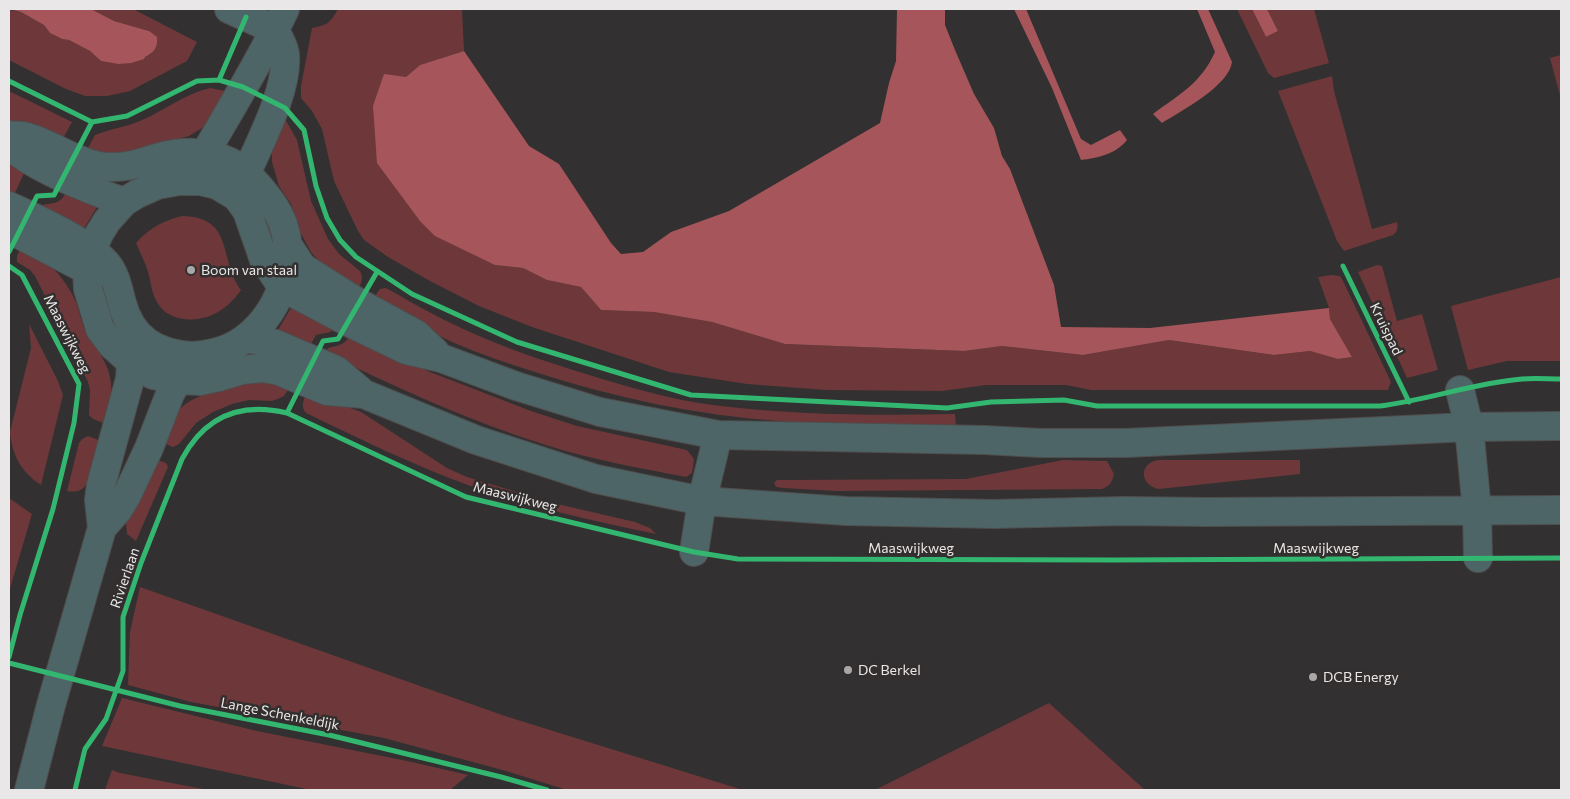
<!DOCTYPE html>
<html>
<head>
<meta charset="utf-8">
<style>
	body { margin:0 }
	#map { position:relative; width:1570px; height:799px; overflow:hidden; background:#323030; font-family:Commissioner,sans-serif }
	canvas { display:block }
	.frame { position:absolute; inset:0; border:10px solid #e9e7e7; pointer-events:none }
</style>
</head>
<body>
<div id="map">
<canvas width="1570" height="799"></canvas>
<div class="frame"></div>
</div>
<script>
const c = document.querySelector('canvas').getContext('2d');
c.lineJoin = 'round';
function paint(path, color) { c.fillStyle = color; c.fill(path, 'evenodd'); }
function strokePath(path, color, width, dash) { c.strokeStyle = color; c.lineWidth = width; c.lineCap = dash ? 'butt' : 'round'; c.setLineDash(dash || []); c.stroke(path); }
function write(font, color, halo, rows, align = 'center') {
  c.font = font + ' Commissioner,sans-serif'; c.lineWidth = 5; c.setLineDash([]); c.textBaseline = 'middle'; c.strokeStyle = halo; c.fillStyle = color; for (const [text, x, y, turn = 0] of rows) {
    c.save(); c.translate(x, y); c.rotate((+turn || 0) * Math.PI / 180); c.textAlign = isNaN(turn) ? turn : align; if (halo) c.strokeText(text, 0, 0); c.fillText(text, 0, 0); c.restore();
  }
}
const green = new Path2D(`
	M 91,9 L 133,9 L 197,42 L 187,61 L 130,91 L 107,96 L 85,96 L 66,89 L 9,60 L 9,10 L 21,12 L 44,25 L 50,33 L 62,39 L 69,40 L 90,51 L 101,61 L 118,64 L 145,57 L 150,55 L 156,47 L 149,31 L 114,21 Z
	M 338,9 L 462,9 L 464,51 L 420,65 L 406,77 L 495,265 L 523,268 L 547,280 L 581,287 L 601,310 L 654,312 L 712,322 L 785,344 L 964,351 L 1002,346 L 1083,355 L 1169,340 L 1274,355 L 1310,351 L 1338,359 L 1352,357 L 1330,319 L 1329,308 L 1318,277 L 1331,275 L 1340,276 L 1343,281 L 1391,382 L 1388,390 L 1091,390 L 1066,385 L 986,385 L 942,391 L 826,390 L 747,384 L 669,372 L 532,327 L 479,306 L 430,281 L 388,257 L 364,240 L 358,231 L 334,181 L 322,129 L 312,111 L 301,98 L 301,86 L 312,28 C 328,25 330,23 338,9 Z
	M 1237,9 L 1252,9 L 1266,37 L 1278,31 L 1267,9 L 1314,9 L 1329,63 L 1274,78 L 1268,73 Z
	M 1561,55 L 1561,99 L 1550,58 Z
	M 1332,76 L 1334,91 L 1372,229 L 1397,222 C 1398,228 1398,231 1393,235 L 1344,251 L 1337,241 L 1278,91 Z
	M 210,88 L 226,91 L 212,122 L 189,136 L 117,155 L 87,150 L 95,135 C 110,129 125,127 140,121 C 164,111 184,94 210,88 Z
	M 9,91 L 72,122 L 62,140 L 9,120 Z
	M 285,119 L 297,140 L 311,201 L 328,239 L 339,254 L 360,271 C 364,279 361,284 357,291 L 319,261 L 311,252 L 300,232 L 299,225 L 291,204 L 279,186 L 272,162 L 272,154 L 281,120 Z
	M 9,160 L 26,169 L 13,197 L 9,195 Z
	M 67,190 L 98,205 L 82,232 L 39,210 L 43,205 C 56,202 60,205 67,190 Z
	M 182,216 C 235,217 218,259 241,290 C 234,300 224,310 212,315 C 194,323 167,321 157,302 C 151,292 151,281 148,272 C 145,262 140,252 136,243 C 149,228 163,221 182,216 Z
	M 22,245 C 46,258 65,277 76,302 C 79,311 81,320 84,328 C 90,339 98,349 104,361 C 115,381 112,402 106,424 L 93,419 L 89,415 L 90,390 L 88,382 L 35,276 L 30,270 L 17,262 L 17,256 Z
	M 1377,265 L 1382,266 L 1397,321 L 1422,314 L 1438,370 L 1407,378 L 1358,272 Z
	M 1561,277 L 1561,361 L 1507,361 L 1468,370 L 1451,306 Z
	M 386,288 C 416,305 446,322 477,335 C 518,353 560,366 602,379 C 639,390 675,400 713,405 C 793,415 874,416 955,414 L 956,425 C 897,424 837,426 778,421 C 696,415 616,398 538,373 C 509,364 480,354 452,342 C 425,329 398,315 372,300 L 380,289 Z
	M 294,303 L 334,329 L 330,332 L 316,335 L 310,346 L 278,330 Z
	M 29,324 L 58,381 L 63,395 L 41,485 C 21,472 12,455 10,432 L 31,348 Z
	M 351,334 L 430,372 L 531,411 L 577,426 L 687,450 L 694,459 L 692,473 L 686,477 C 640,468 593,460 549,446 C 471,422 398,388 325,353 L 328,348 C 340,345 345,345 351,334 Z
	M 262,381 L 290,387 L 284,396 L 278,399 L 271,401 L 249,400 L 232,404 L 213,412 L 196,423 L 179,444 L 173,447 L 161,442 C 167,431 172,417 181,408 C 197,392 239,384 262,381 Z
	M 307,392 L 361,412 L 447,468 L 467,477 L 553,503 L 635,522 L 650,528 L 656,534 C 592,521 528,506 465,484 C 411,464 358,438 306,413 C 300,406 304,399 307,392 Z
	M 88,436 L 101,441 C 97,452 92,482 82,489 C 77,492 72,492 67,491 L 79,443 L 82,439 Z
	M 154,459 L 166,463 L 168,467 L 136,541 L 127,534 L 126,523 Z
	M 1063,460 L 1107,461 L 1114,474 C 1112,482 1110,486 1102,489 L 836,491 L 783,488 L 776,487 L 774,483 L 777,480 L 784,480 L 966,479 Z
	M 1158,460 L 1300,460 L 1300,474 L 1159,489 C 1141,486 1137,464 1158,460 Z
	M 9,498 L 32,514 L 9,592 Z
	M 140,587 L 505,716 L 743,790 L 567,790 L 506,771 L 384,738 L 191,702 L 128,685 L 130,632 Z
	M 122,698 L 257,731 L 412,762 L 468,775 L 450,790 L 311,790 L 102,746 Z
	M 1049,703 L 1145,790 L 875,790 Z
	M 112,770 L 120,773 L 208,790 L 105,790 Z`);
const water = new Path2D(`
	M 9,9 L 91,9 L 114,21 L 149,31 L 157,37 C 158,47 154,53 145,57 L 144,59 L 131,63 L 118,64 L 101,61 L 90,51 L 69,40 L 62,39 L 50,33 L 44,25 L 21,12 Z
	M 897,9 L 945,9 L 945,25 L 955,50 L 974,94 L 994,128 L 1002,156 L 1010,169 L 1054,285 L 1061,327 L 1150,328 L 1329,308 L 1330,319 L 1352,357 L 1338,359 L 1310,351 L 1274,355 L 1169,340 L 1083,355 L 1002,346 L 964,351 L 785,344 L 712,322 L 654,312 L 601,310 L 581,287 L 547,280 L 523,268 L 495,265 L 435,236 L 420,221 L 377,163 L 373,106 L 384,74 L 406,77 L 420,65 L 464,51 L 529,146 L 559,164 L 611,243 L 621,254 L 643,252 L 671,232 L 729,211 L 880,123 L 889,83 L 896,61 Z
	M 1014,9 L 1026,9 L 1081,139 L 1091,145 L 1120,130 L 1127,140 C 1116,154 1098,158 1081,160 L 1052,88 Z
	M 1197,9 L 1208,9 L 1232,62 C 1229,86 1181,111 1162,123 L 1153,114 C 1180,94 1201,83 1215,52 Z
	M 1252,9 L 1267,9 L 1278,31 L 1266,37 Z`);
const minor = new Path2D(`
	M 229,9 L 275,30 C 278,37 285,47 285,55 C 288,89 261,140 247,172
	M 9,135 C 15,136 22,135 27,137 C 55,145 80,166 109,167 C 126,168 140,163 156,158 C 180,151 208,150 230,162 C 243,168 251,178 261,189 C 270,200 278,210 283,224 C 299,270 273,328 229,348 C 217,353 205,355 192,356 L 170,394 L 149,448 L 127,495 L 118,510 L 102,528 L 51,705 L 29,790
	M 9,145 C 34,169 90,190 124,202
	M 196,169 C 226,116 259,64 285,9
	M 9,206 C 37,219 87,241 107,264 C 116,275 118,289 122,303 C 131,339 157,354 192,356
	M 9,229 L 87,270
	M 287,244 L 302,267 L 359,303 L 416,334 L 435,352
	M 246,338 L 276,344 L 336,370 L 364,394
	M 1460,390 L 1469,427 L 1477,511 L 1478,558
	M 1561,426 L 1469,427 L 1126,443 L 1040,443 L 984,440 L 718,435 L 600,412 L 516,386 L 441,358 L 406,350 L 348,322 L 282,287 L 264,260 L 247,211 L 237,197 L 217,185 L 200,181 L 179,181 L 157,185 L 137,194 L 124,202 L 107,221 L 99,234 L 92,250 L 87,270 L 88,289 L 100,329 L 112,345 L 131,362 L 153,375 L 178,380 L 200,381 L 219,377 L 242,370 L 263,368 L 279,371 L 327,391 L 364,394 L 476,440 L 596,479 L 702,501 L 846,511 L 994,514 L 1124,511 L 1206,512 L 1561,510
	M 102,528 L 99,500 L 101,485 L 130,379 L 131,362
	M 694,552 L 702,501 L 718,435`);
const cycleway = new Path2D(`
	M 219,80 L 246,17
	M 9,81 L 92,122 L 127,116 L 197,81 L 219,80 L 243,87 L 285,108 L 304,130 L 316,186 L 327,218 L 340,240 L 356,257 L 412,294 L 517,342 L 691,395 L 947,408 L 991,402 L 1064,400 L 1097,406 L 1380,406 C 1428,400 1474,383 1522,379 C 1535,378 1548,379 1561,379
	M 9,252 L 37,196 L 54,195 L 92,122
	M 9,266 L 22,275 L 79,384 L 74,423 L 53,509 L 20,615 L 9,657
	M 1343,266 L 1409,402
	M 287,413 L 323,341 L 338,339 L 377,272
	M 9,663 L 180,706 L 329,735 L 501,777 L 547,790
	M 75,790 L 85,749 L 106,719 L 123,671 L 123,617 L 141,563 L 182,459 C 205,416 241,402 287,413 L 466,497 L 694,552 L 738,559 L 1114,560 L 1561,558`);
const markers = [
	[191,270,5,"#a9a7a7"],
	[848,670,5,"#a9a7a7"],
	[1313,677,5,"#a9a7a7"]
];
const poiNames = [
	["Boom van staal",201,270],
	["DC Berkel",858,670],
	["DCB Energy",1323,677]
];
const streetNames = [
	["Kruispad",1386,329,64],
	["Maaswijkweg",67,334,63],
	["Maaswijkweg",515,497,14],
	["Maaswijkweg",911,548],
	["Maaswijkweg",1316,548],
	["Rivierlaan",125,578,-71],
	["Lange Schenkeldijk",280,714,11]
];
paint(green, '#6e383a');
paint(water, '#a6565a');
strokePath(minor, '#4f4d4d', 30);
strokePath(minor, '#4e6567', 28);
strokePath(cycleway, '#33b770', 5);
for (const [x, y, r, color] of markers) { const dot = new Path2D(); dot.arc(x, y, r, 0, 2 * Math.PI); c.fillStyle = color; c.fill(dot); strokePath(dot, '#332f2f', 2); }
write('14px', '#e9e7e7', '#332f2f', poiNames, 'left');
write('14px', '#e9e7e7', '#332f2f', streetNames);
</script>
</body>
</html>
